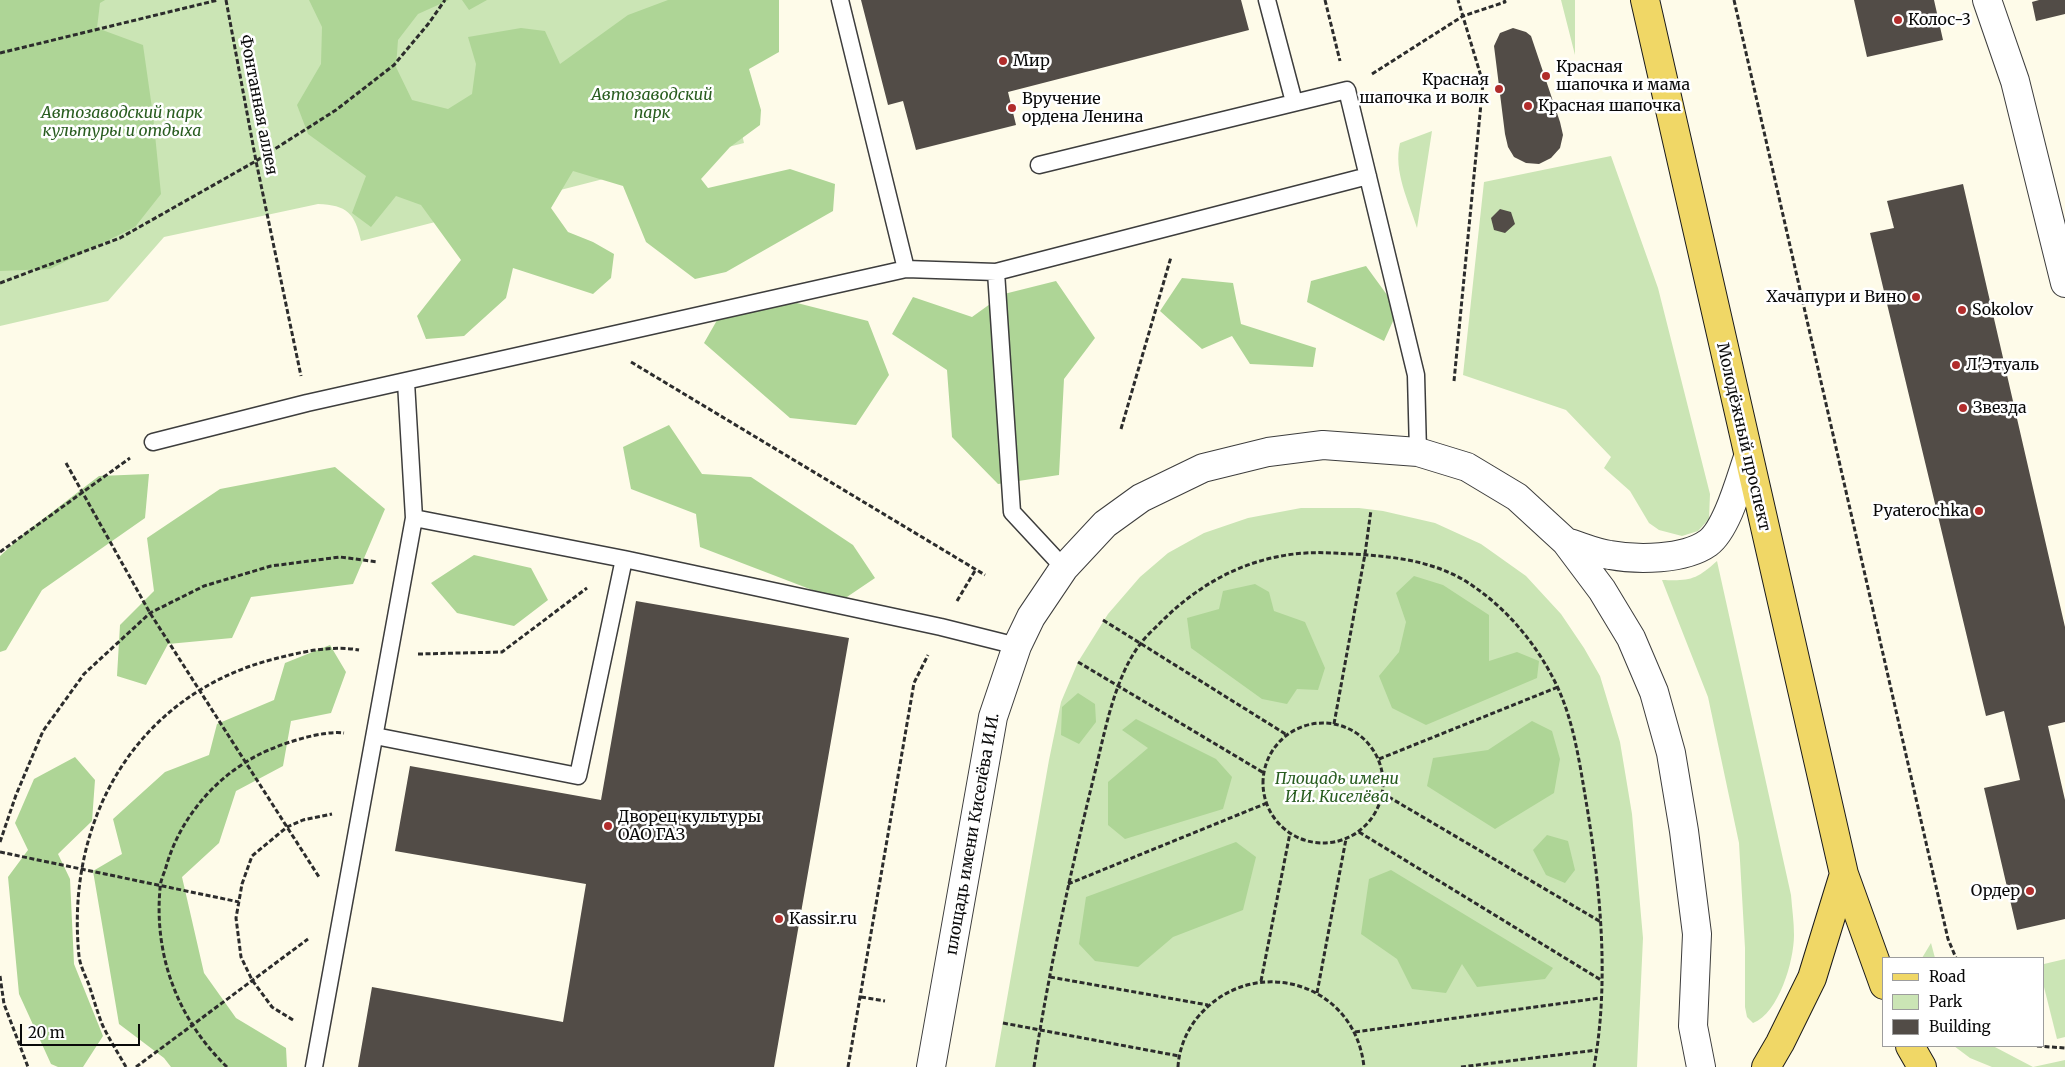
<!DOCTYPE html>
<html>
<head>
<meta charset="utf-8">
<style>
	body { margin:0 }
	#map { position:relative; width:2065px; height:1067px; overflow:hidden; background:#fefbe9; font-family:Merriweather,serif }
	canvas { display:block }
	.legend { position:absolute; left:1882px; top:957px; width:162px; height:90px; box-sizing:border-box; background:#fff; border:1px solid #9d9d9d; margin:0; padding:6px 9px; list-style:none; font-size:15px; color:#0a0a0a }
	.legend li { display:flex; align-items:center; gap:10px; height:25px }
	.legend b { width:25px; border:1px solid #9d9d9d }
	.scale { position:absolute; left:20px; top:1024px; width:120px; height:22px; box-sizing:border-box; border:2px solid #0a0a0a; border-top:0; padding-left:6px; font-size:15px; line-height:18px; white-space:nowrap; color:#0a0a0a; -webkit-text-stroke:4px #fff; paint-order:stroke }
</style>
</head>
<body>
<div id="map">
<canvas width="2065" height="1067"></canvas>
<ul class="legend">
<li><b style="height:6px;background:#f0d766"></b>Road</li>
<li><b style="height:14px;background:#cbe5b5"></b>Park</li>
<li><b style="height:14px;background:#524c47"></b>Building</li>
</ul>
<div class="scale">20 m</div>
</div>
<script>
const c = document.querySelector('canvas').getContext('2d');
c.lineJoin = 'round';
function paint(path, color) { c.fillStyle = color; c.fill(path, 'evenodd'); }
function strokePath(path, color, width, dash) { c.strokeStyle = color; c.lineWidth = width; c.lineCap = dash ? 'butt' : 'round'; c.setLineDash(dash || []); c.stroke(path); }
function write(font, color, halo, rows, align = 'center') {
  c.font = font + ' Merriweather,serif'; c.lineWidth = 5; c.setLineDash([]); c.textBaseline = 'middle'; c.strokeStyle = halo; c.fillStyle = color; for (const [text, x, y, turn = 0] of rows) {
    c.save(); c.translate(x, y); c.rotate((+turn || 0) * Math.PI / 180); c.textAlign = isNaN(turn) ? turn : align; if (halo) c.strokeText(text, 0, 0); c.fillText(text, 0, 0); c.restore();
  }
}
const green = new Path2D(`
	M 0,0 L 716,0 L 712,2 L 744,143 L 361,241 C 355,213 347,205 318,204 L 164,237 L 108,301 L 0,326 Z
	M 1561,0 L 1575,0 L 1575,55 Z
	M 1432,131 L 1417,228 C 1409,202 1393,171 1400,143 Z
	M 1611,156 L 1658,288 L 1710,494 L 1709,519 L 1698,531 L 1682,536 L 1659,530 L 1649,523 L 1630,491 L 1604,468 L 1611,457 L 1566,410 L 1463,375 L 1484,182 Z
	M 1301,508 L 1359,508 L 1383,511 L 1435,523 L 1481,544 L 1526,576 L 1561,614 L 1584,648 L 1600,676 L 1620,742 L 1632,814 L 1643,938 L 1637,1067 L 995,1067 L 1049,760 L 1061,702 L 1078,662 L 1108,614 L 1140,577 L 1168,553 L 1204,533 L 1248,518 Z
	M 1717,561 L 1791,895 C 1792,908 1794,922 1794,935 C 1794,961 1779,1013 1753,1023 L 1747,1017 L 1745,1007 L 1745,948 L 1739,843 L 1708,697 L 1662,580 C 1690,581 1696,580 1717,561 Z
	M 1931,943 L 1935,958 L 1922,958 Z
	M 2065,959 L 2065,1037 L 2057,1039 L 2044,987 L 2044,964 Z
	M 1954,1046 L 1993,1046 L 2033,1067 L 2065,1060 L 2065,1067 L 1992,1067 L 1970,1058 Z`);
const forest = new Path2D(`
	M 0,0 L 105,0 L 100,3 L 97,28 L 143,45 L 153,115 L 161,194 L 135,227 L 50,269 L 0,271 Z
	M 309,0 L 449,0 L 418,14 L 398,40 L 396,67 L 412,100 L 448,109 L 472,94 L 476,64 L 468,37 L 521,28 L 545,31 L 560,64 L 628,15 L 668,0 L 779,0 L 779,52 L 749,69 L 761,110 L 760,125 L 730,147 L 701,179 L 708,188 L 790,169 L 835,184 L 833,211 L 726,272 L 695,279 L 646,242 L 623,186 L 573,171 L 551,208 L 568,232 L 593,242 L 614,254 L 611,278 L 593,294 L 513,268 L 506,298 L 464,336 L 426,339 L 417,316 L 461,260 L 421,205 L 396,196 L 371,227 L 352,213 L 366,176 L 308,134 L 297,105 L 321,64 L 322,27 Z
	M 462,0 L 487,0 L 469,10 Z
	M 1366,266 L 1398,310 L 1384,341 L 1307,302 L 1311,281 Z
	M 1182,278 L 1233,283 L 1241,324 L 1316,348 L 1313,367 L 1250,364 L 1232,336 L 1202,349 L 1160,311 Z
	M 1056,281 L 1095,338 L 1064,379 L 1059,475 L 998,484 L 952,437 L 947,370 L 892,334 L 913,297 L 972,317 L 1004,294 Z
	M 797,303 L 868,321 L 889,375 L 856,425 L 790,418 L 704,343 L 720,315 Z
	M 669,425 L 702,474 L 751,477 L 853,545 L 875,578 L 841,601 L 700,547 L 696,514 L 631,489 L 623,447 Z
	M 335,467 L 385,509 L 353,584 L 251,597 L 232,638 L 168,644 L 146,685 L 117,676 L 120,625 L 154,591 L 147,538 L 220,489 Z
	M 149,474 L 145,518 L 42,590 L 6,650 L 0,652 L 0,556 L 26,532 L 99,476 Z
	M 474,555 L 531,568 L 548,600 L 514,626 L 457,613 L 431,583 Z
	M 1414,576 L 1443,585 L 1489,615 L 1489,661 L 1517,652 L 1539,661 L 1537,678 L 1426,725 L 1392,708 L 1379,676 L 1399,652 L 1406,622 L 1396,593 Z
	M 1255,584 L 1269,592 L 1274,611 L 1305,622 L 1325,668 L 1318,690 L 1297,689 L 1287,704 L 1262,699 L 1191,648 L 1187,618 L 1219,609 L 1223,591 Z
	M 330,645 L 346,672 L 331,713 L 291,721 L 283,766 L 236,791 L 219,843 L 182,877 L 204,973 L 236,1018 L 286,1048 L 287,1067 L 171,1067 L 164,1058 L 119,1024 L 93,871 L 122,854 L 113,819 L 165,772 L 209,755 L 217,724 L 274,700 L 285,663 Z
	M 1078,693 L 1095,704 L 1096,722 L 1079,744 L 1061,735 L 1062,707 Z
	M 1136,719 L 1216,759 L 1232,777 L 1223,809 L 1125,839 L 1108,825 L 1108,782 L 1148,748 L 1122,730 Z
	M 1532,721 L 1552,731 L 1560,759 L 1554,793 L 1495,829 L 1427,786 L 1433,758 L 1488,750 Z
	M 75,757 L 95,780 L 92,821 L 58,854 L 70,879 L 74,964 L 103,1036 L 83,1067 L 58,1067 L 51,1064 L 19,994 L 8,877 L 28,850 L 15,823 L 34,779 Z
	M 1547,835 L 1568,841 L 1575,870 L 1565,883 L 1546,875 L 1533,850 Z
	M 1236,842 L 1256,857 L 1243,910 L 1173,937 L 1138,967 L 1095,961 L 1079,944 L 1086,897 Z
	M 1391,870 L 1553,968 L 1545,979 L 1477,987 L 1462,964 L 1446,993 L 1412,989 L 1397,959 L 1361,934 L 1369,879 Z`);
const building = new Path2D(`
	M 861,0 L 1241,0 L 1249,30 L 1008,92 L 1016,125 L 916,150 L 903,101 L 888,105 Z
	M 1854,0 L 1934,0 L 1943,40 L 1867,57 Z
	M 2039,0 L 2065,0 L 2065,14 L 2036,21 L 2032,2 Z
	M 1513,28 L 1526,32 L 1531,36 L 1560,122 L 1563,135 L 1560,148 L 1551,158 L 1539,164 L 1526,163 L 1514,157 L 1508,147 L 1505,134 L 1494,46 L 1500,33 Z
	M 1963,184 L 2065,627 L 2065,722 L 2048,726 L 2065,800 L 2065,919 L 2017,930 L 1984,788 L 2020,780 L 2004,711 L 1986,716 L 1870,233 L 1894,228 L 1887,201 Z
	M 1500,209 L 1511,212 L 1515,224 L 1505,233 L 1494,230 L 1491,218 Z
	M 636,601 L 849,638 L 774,1067 L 358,1067 L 372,987 L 563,1022 L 586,884 L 395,851 L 410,766 L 601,800 Z`);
const path = new Path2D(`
	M 226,0 L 256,161 L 301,376
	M 1325,0 L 1340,61
	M 1734,0 L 1948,939 L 1956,958
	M 0,53 L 218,0
	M 1372,74 L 1463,16 L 1505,2 L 1504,0
	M 0,283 L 120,238 L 256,161 L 336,110 L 394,65 L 429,23 L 445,0
	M 631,362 L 985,575
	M 1454,381 L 1483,83 L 1458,0
	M 1121,429 L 1171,257
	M 66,463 L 150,613 L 319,877
	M 0,552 L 130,458
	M 957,601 L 976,569
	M 1103,620 L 1287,735
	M 418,654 L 502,652 L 587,588
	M 1078,662 L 1264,773
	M1263 783a60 60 0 1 1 120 0a60 60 0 1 1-120 0Z
	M 1334,724 L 1365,554 L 1371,510
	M 1379,759 L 1558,687
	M 1382,793 L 1601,922
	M 1359,832 L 1601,980
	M 0,842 L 16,795 L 43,731 L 84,674 L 150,613 L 204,586 L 271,566 L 340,557 L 378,562
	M 0,852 L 239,902
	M 1068,884 L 1267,803
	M 0,976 L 4,1004 L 28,1067
	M 1050,977 L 1208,1005
	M 1261,981 L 1290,833
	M 1317,993 L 1346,839
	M 861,997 L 885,1001
	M 293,1020 L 272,1007 L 252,980 L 241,957 L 236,918 L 242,884 L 252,856 L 287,827 L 303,820 L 332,814
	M 1003,1023 L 1179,1056
	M 1355,1032 L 1600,998
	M 2037,1046 L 2065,1048
	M 126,1067 C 118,1053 109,1039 102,1024 C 97,1011 93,997 89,985 C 85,975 80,965 79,956 C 65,819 137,694 274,659 C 301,652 331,645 359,650
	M 136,1067 L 308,939
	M 227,1067 C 178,1020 154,956 160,889 C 160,881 164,874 166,867 C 180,818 215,777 260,754 C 280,744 322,730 344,733
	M 848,1067 L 914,683 L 928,655
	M 1034,1067 C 1049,970 1070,875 1093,780 C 1104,737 1113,679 1141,643 C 1146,636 1153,630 1159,624 C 1206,576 1264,549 1332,553 C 1377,555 1427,557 1467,582 C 1506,607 1537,644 1557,686 C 1573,720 1579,759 1585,795 C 1600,883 1610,979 1594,1067
	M 1178,1067 C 1179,1049 1186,1032 1197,1018 C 1251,952 1355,981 1364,1067
	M 1461,1067 L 1597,1050`);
const service = new Path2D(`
	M 840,0 L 906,269
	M 1267,0 L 1294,102
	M 1039,165 L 1347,90 L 1416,375 L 1418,452
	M 996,272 L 1012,512 L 1064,568
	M 153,442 L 307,403 L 906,269 L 996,272 L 1368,176
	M 414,518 L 624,559
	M 375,736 L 578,776 L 624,559 L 941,627 L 1017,646
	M 314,1067 L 414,518 L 406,382`);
const minor = new Path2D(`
	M 1987,0 L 2015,81 L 2065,283
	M 1566,542 C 1580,546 1595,553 1610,555 C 1637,560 1684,560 1708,543 C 1727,529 1740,480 1748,457
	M 931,1067 L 993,717 L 1017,646 L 1031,617 L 1064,568 L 1105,524 L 1141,498 L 1203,468 L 1268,452 L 1323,445 L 1418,452 L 1467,467 L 1517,497 L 1566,542 L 1602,590 L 1631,638 L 1654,692 L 1671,753 L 1684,831 L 1697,934 L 1693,1026 L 1701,1067`);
const primary = new Path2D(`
	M 1645,0 L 1844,874 L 1884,985
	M 1910,1046 L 1922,1067
	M 1766,1067 L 1780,1043 L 1812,978 L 1844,874`);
const markers = [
	[1898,20,5,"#b12d2c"],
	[1003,61,5,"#b12d2c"],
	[1546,76,5,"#b12d2c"],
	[1499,89,5,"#b12d2c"],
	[1528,106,5,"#b12d2c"],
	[1012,108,5,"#b12d2c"],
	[1916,297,5,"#b12d2c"],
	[1962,310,5,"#b12d2c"],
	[1956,365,5,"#b12d2c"],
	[1963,408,5,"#b12d2c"],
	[1979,511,5,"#b12d2c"],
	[608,826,5,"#b12d2c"],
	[2030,891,5,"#b12d2c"],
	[779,919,5,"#b12d2c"]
];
const poiNames = [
	["Колос-3",1908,20],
	["Мир",1013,61],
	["Красная",1556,67],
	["шапочка и мама",1556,85],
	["Красная",1489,80,"right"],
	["шапочка и волк",1489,98,"right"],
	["Вручение",1022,99],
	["ордена Ленина",1022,117],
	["Красная шапочка",1538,106],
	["Хачапури и Вино",1906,297,"right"],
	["Sokolov",1972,310],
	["Л'Этуаль",1966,365],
	["Звезда",1973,408],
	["Pyaterochka",1969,511,"right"],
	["Дворец культуры",618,817],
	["ОАО ГАЗ",618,835],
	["Ордер",2020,891,"right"],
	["Kassir.ru",789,919]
];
const parkNames = [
	["Автозаводский",652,95],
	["парк",652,113],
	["Автозаводский парк",122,113],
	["культуры и отдыха",122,131],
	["Площадь имени",1337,779],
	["И.И. Киселёва",1337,797]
];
const streetNames = [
	["Фонтанная аллея",258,105,79],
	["Молодёжный проспект",1743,437,77],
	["площадь имени Киселёва И.И.",973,834,-80]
];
paint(green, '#cbe5b5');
paint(forest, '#aed596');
paint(building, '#524c47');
strokePath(service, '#3d3d3d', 19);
strokePath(minor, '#3d3d3d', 30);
strokePath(primary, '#1b1b1b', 30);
strokePath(path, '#2c2c2c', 3, [5, 2.5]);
strokePath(service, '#fff', 16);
strokePath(minor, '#fff', 28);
strokePath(primary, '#f0d766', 28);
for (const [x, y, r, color] of markers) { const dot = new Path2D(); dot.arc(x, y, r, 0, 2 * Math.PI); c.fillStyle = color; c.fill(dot); strokePath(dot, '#fff', 2); }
write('16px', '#0a0a0a', '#fff', poiNames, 'left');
write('italic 16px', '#295d20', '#fff', parkNames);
write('16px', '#0a0a0a', '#fff', streetNames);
</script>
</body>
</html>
